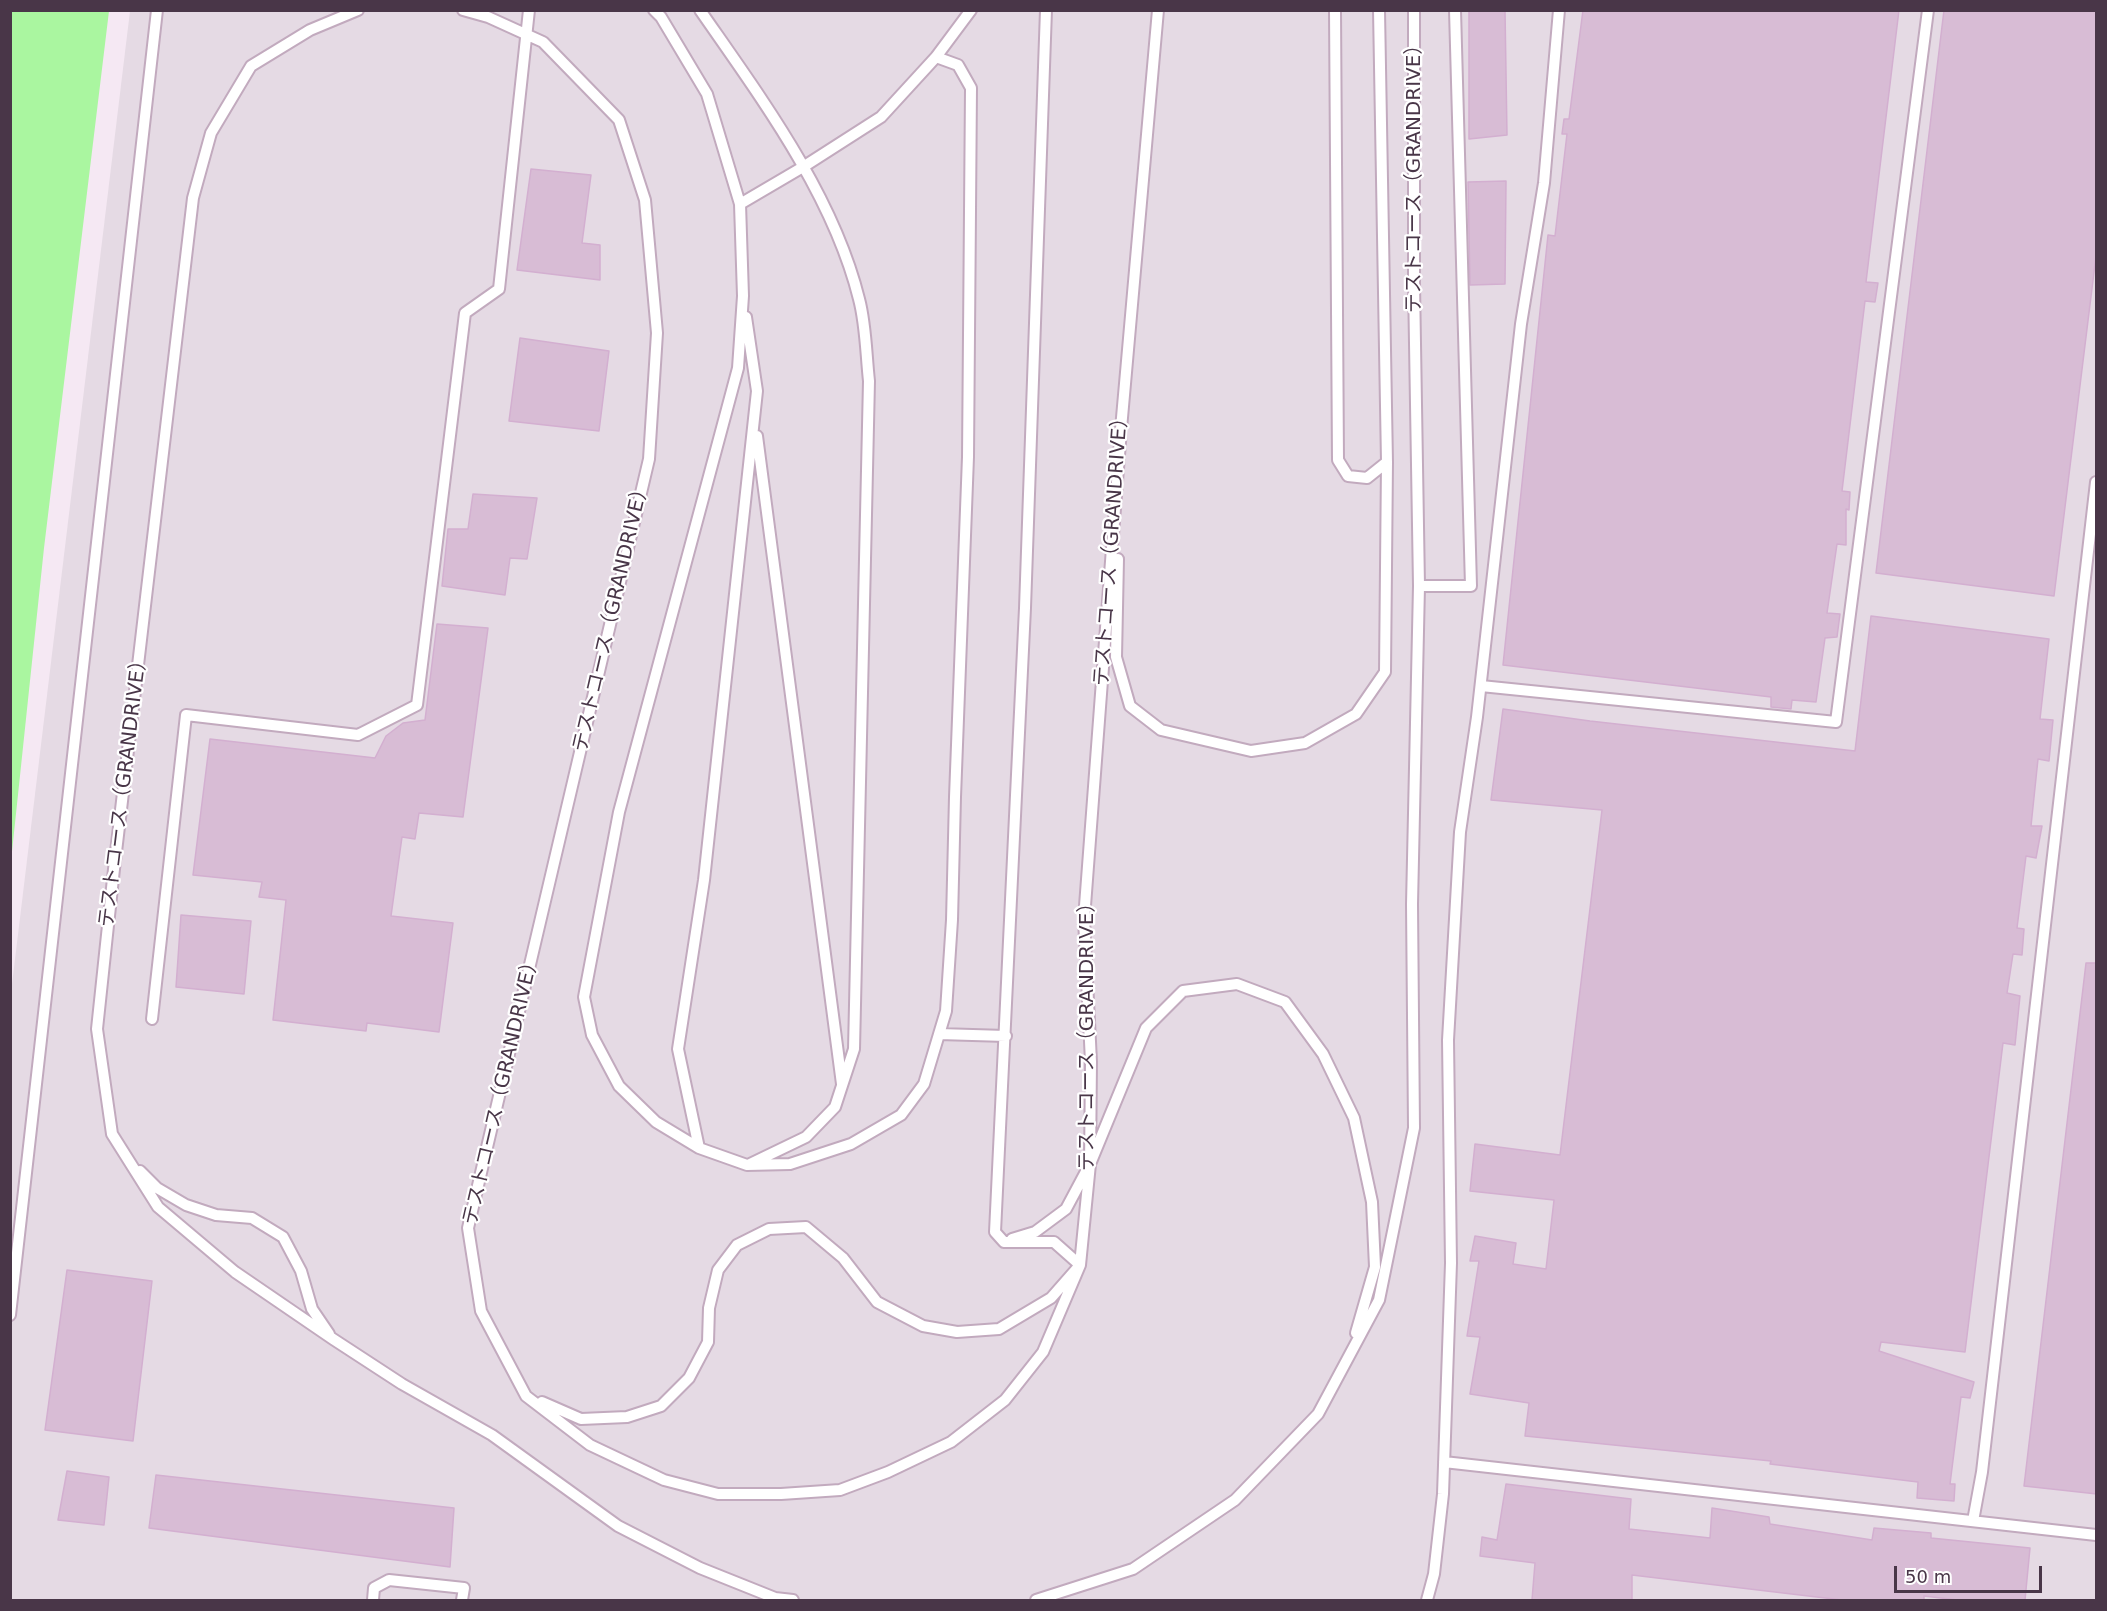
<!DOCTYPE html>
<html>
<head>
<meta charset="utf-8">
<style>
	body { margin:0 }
	#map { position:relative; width:2107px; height:1611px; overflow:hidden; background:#f5e8f3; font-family:"DejaVu Sans",sans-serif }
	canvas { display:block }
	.frame { position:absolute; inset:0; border:12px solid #493648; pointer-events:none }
	.scale { position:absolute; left:1894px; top:1566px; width:148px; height:27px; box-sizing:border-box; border:3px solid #493648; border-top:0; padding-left:8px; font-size:18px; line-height:21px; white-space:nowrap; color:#493648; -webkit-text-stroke:4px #fff; paint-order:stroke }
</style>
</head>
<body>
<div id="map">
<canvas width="2107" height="1611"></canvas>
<div class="frame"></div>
<div class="scale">50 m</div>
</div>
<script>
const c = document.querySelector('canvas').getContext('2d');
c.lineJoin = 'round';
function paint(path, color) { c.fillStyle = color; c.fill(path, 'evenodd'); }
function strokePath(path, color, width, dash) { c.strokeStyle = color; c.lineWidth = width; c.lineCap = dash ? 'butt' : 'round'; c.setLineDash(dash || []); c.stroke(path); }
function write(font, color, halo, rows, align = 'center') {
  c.font = font + ' "DejaVu Sans","Noto Sans JP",sans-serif'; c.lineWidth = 4.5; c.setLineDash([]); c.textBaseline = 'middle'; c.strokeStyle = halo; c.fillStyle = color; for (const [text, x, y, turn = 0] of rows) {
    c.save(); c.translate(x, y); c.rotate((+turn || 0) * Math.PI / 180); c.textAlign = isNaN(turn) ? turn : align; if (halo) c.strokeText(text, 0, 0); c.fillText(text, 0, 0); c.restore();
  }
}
const industrial = new Path2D(`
	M 130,11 L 2096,11 L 2096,1600 L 11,1600 L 11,992 Z`);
const water = new Path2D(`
	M 11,10 L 109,11 L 44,548 L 11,861 Z`);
const building = new Path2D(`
	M 1469,10 L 1505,10 L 1507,135 L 1469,139 Z
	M 1583,10 L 1899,10 L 1866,282 L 1878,283 L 1875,302 L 1865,301 L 1842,491 L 1850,492 L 1849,510 L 1846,509 L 1846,545 L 1837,544 L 1827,613 L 1840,614 L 1837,637 L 1825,638 L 1816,702 L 1792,700 L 1791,709 L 1771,707 L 1771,697 L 1503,665 L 1548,235 L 1555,236 L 1567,134 L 1562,134 L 1564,119 L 1569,119 Z
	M 1944,10 L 2097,10 L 2097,248 L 2054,596 L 1876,573 Z
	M 531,169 L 591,175 L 582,243 L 600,245 L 600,280 L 517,270 Z
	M 1506,181 L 1505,284 L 1470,285 L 1468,182 Z
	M 520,338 L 609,351 L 599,431 L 509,421 Z
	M 473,494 L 537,498 L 527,559 L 510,558 L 505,595 L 442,586 L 448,529 L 468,529 Z
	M 1871,616 L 2049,639 L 2040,719 L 2053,720 L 2049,761 L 2038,759 L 2031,826 L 2042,826 L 2036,858 L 2026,856 L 2017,928 L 2024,929 L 2022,955 L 2013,954 L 2007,993 L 2020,996 L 2015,1045 L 2003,1043 L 1965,1352 L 1881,1342 L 1879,1351 L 1974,1382 L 1970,1398 L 1961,1397 L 1950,1484 L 1955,1484 L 1954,1501 L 1917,1498 L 1918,1482 L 1770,1464 L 1771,1461 L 1525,1436 L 1529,1403 L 1470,1394 L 1480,1337 L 1467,1336 L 1479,1261 L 1470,1261 L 1475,1236 L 1516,1243 L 1513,1264 L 1546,1269 L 1554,1200 L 1470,1191 L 1475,1144 L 1560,1155 L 1602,810 L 1491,800 L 1503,709 L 1590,721 L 1855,751 Z
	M 437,624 L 488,628 L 463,817 L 419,813 L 415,839 L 402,837 L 391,916 L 453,923 L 439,1032 L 367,1023 L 366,1031 L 273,1020 L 286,900 L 259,897 L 262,882 L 193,875 L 210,739 L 375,758 L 386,736 L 403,723 L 425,720 Z
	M 181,915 L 251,921 L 244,994 L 176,987 Z
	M 2086,963 L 2097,963 L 2097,1494 L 2024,1486 Z
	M 67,1270 L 152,1281 L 133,1441 L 45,1430 Z
	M 67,1471 L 109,1477 L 104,1525 L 58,1520 Z
	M 156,1475 L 454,1508 L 450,1567 L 149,1528 Z
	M 1506,1484 L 1631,1499 L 1629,1529 L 1710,1538 L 1712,1508 L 1769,1517 L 1770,1524 L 1872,1540 L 1874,1528 L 1931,1533 L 1931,1538 L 2030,1548 L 2025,1600 L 1957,1600 L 1924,1596 L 1924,1600 L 1842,1600 L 1632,1575 L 1632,1600 L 1532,1600 L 1535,1563 L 1480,1556 L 1482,1537 L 1497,1540 Z`);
const lane = new Path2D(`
	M 358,10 L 310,30 L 251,66 L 211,133 L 193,198 L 114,869 L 97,1029 L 112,1134 L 158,1207 L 235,1272 L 333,1339 L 402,1384 L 492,1435 L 618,1526 L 700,1568 L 775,1598 L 793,1600
	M 463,10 L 488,17 L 543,42 L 619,120 L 645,200 L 657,333 L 649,459 L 468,1228 L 481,1311 L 526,1396 L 590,1445 L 664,1480 L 718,1494 L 781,1494 L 840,1490 L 888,1472 L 951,1442 L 1005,1400 L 1043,1352 L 1080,1265 L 1090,1164 L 1091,1062 L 1084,919 L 1121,429 L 1158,10
	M 654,10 L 661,17 L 707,94 L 740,204 L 743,296 L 738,368 L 619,812 L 584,997 L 592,1035 L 619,1086 L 656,1122 L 699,1148 L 747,1165 L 790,1164 L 851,1144 L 901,1115 L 924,1084 L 946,1011 L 952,920 L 955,797 L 968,457 L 971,88 L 958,65 L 936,57
	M 700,10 C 761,98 833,194 859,299 C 866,325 866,354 869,381 L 854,1049 L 835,1107 L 806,1137 L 750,1164
	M 1335,10 L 1338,460 L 1348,476 L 1367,478 L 1387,462
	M 740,204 L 803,167 L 881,117 L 936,57 L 971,10
	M 757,436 L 842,1084
	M 1118,559 L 1116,657 L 1130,706 L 1161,730 L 1251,751 L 1305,743 L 1356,714 L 1385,672 L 1387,462 L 1379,10
	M 1419,586 L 1471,586 L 1455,10
	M 1481,686 L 1836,722 L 1928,10
	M 152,1019 L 186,715 L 358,735 L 417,705 L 465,313 L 499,289 L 529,10
	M 939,1034 L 1006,1036
	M 699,1148 L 678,1049 L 704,880 L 757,391 L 746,317
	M 140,1171 L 157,1188 L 186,1205 L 216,1215 L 252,1218 L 283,1237 L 301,1271 L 312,1309 L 329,1334
	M 1012,1239 L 1035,1232 L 1066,1209 L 1090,1164 L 1146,1028 L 1183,991 L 1237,984 L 1285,1002 L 1323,1054 L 1354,1118 L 1372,1202 L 1375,1267 L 1356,1333
	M 1004,1242 L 995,1232 L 1025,608 L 1046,10
	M 10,1315 L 157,10
	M 542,1402 L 581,1419 L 627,1417 L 661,1406 L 689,1378 L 708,1342 L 709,1308 L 718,1270 L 737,1245 L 769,1229 L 806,1227 L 843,1258 L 877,1302 L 923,1326 L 957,1332 L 999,1329 L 1051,1298 L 1080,1265 L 1054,1242 L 1004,1242
	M 1444,1462 L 2096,1535
	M 1973,1521 L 1982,1472 L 2096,482
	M 373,1600 L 374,1588 L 389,1580 L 464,1588 L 462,1600
	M 1036,1600 L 1133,1569 L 1235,1500 L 1318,1414 L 1379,1300 L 1414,1128 L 1412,904 L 1419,586 L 1414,283 L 1414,10
	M 1427,1600 L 1434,1574 L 1443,1494 L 1451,1263 L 1448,1040 L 1460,832 L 1477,717 L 1521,324 L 1544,183 L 1559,10`);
const streetNames = [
	["テストコース（GRANDRIVE）",1415,174,-90],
	["テストコース（GRANDRIVE）",1112,547,-86],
	["テストコース（GRANDRIVE）",612,616,-77],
	["テストコース（GRANDRIVE）",124,789,-83],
	["テストコース（GRANDRIVE）",1088,1032,-90],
	["テストコース（GRANDRIVE）",502,1089,-77]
];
paint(industrial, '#e5dae4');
paint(water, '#aaf6a0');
paint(building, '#d8bcd5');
strokePath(building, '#d3afd0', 1.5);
strokePath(lane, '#c2aabe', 14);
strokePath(lane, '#fff', 10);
write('20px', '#493648', '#fff', streetNames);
</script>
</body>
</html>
